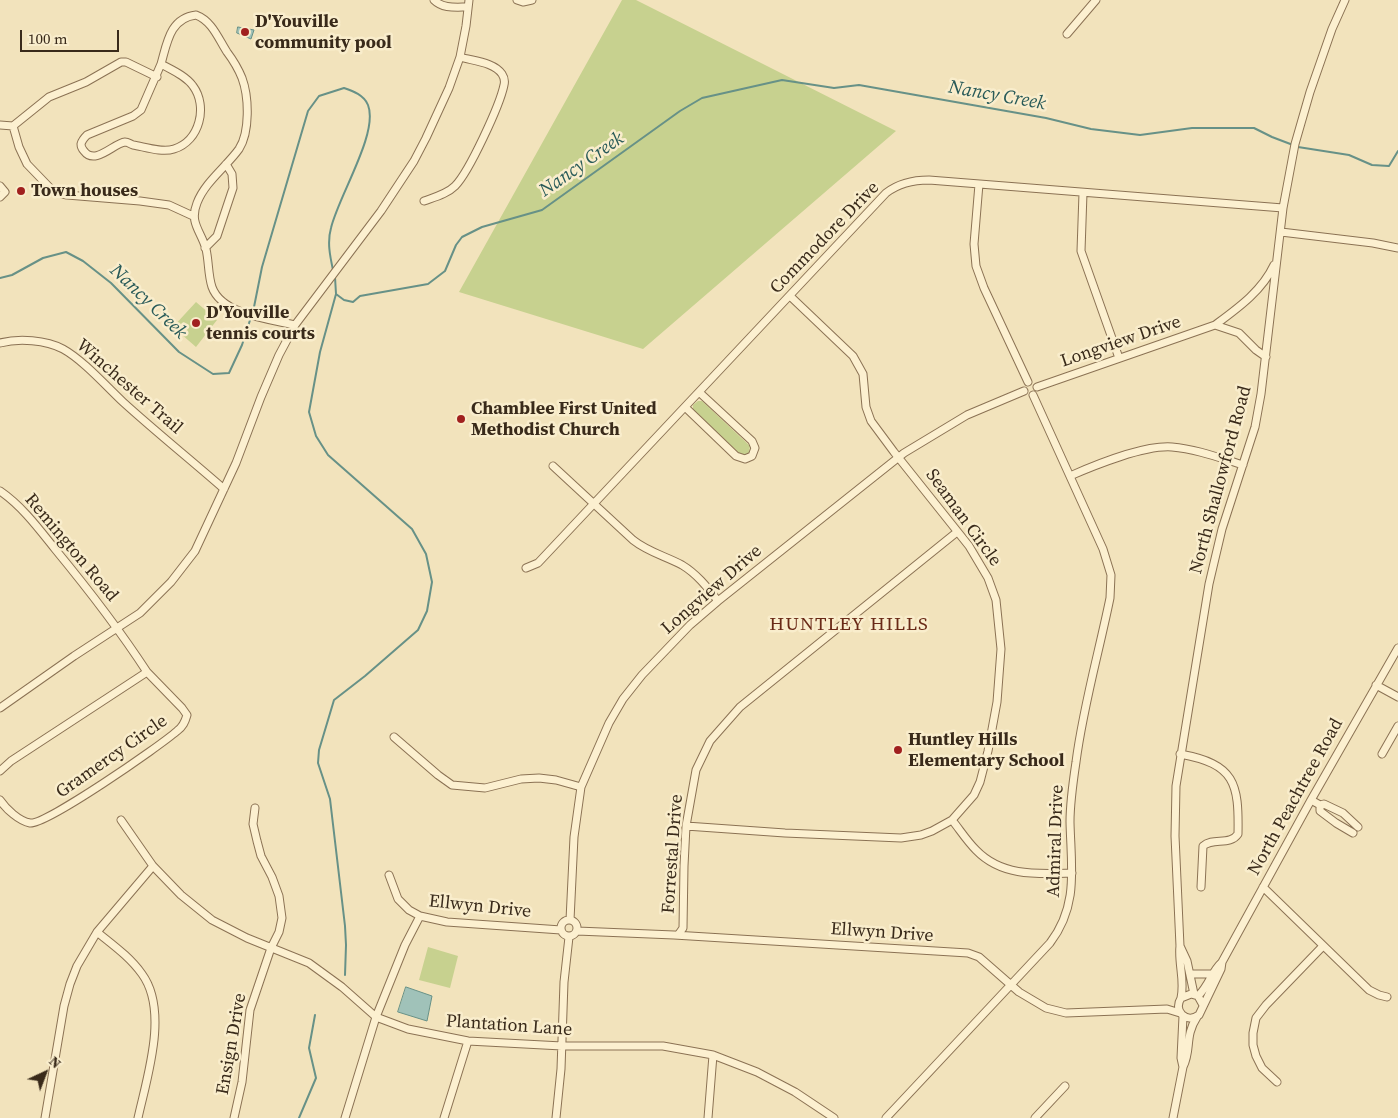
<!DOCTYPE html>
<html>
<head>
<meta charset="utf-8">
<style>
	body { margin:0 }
	#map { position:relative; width:1398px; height:1118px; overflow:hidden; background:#f2e3bc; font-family:"Source Serif 4",serif }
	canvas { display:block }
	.north { position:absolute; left:20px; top:1048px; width:50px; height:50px; -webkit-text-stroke:4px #f9edcc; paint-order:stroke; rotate:43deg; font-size:14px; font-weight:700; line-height:20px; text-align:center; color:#392a1a }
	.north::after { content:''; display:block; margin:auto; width:18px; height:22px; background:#392a1a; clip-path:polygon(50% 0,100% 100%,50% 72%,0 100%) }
	.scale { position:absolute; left:20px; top:30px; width:99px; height:22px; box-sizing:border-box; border:2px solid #392a1a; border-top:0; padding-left:6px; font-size:15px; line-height:18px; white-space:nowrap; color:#392a1a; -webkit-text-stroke:4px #f9edcc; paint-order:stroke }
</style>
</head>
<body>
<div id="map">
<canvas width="1398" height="1118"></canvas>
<div class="north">N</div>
<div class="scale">100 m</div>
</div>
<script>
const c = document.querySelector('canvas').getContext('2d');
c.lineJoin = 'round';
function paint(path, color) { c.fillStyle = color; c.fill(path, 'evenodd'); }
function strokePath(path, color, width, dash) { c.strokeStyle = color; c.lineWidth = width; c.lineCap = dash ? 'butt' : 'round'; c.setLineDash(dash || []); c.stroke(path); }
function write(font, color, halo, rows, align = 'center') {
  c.font = font + ' "Source Serif 4",serif'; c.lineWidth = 5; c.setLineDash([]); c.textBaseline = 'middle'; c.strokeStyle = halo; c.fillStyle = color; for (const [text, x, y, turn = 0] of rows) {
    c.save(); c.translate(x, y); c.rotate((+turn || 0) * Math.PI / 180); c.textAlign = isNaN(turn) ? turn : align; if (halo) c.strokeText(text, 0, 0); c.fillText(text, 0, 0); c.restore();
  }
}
const green = new Path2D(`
	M 622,0 L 636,0 L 896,131 L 643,349 L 459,292 Z
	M 196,302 L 217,320 L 196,347 L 173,327 Z
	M 698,401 L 702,401 L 750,446 L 749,453 L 744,456 L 741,455 L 693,410 L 693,405 Z
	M 428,947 L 458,956 L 450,988 L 419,980 Z`);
const water = new Path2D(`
	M 238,27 L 254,30 L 251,39 L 237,33 Z
	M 406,987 L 432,996 L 427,1021 L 398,1012 Z`);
const stream = new Path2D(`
	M 1298,147 L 1349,155 L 1372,165 L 1389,166 L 1398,151
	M 335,277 L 336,294 L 320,352 L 309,412 L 316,436 L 328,455 L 412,529 L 426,554 L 432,582 L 427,611 L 418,630 L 365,676 L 334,700 L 319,750 L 318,763 L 330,799 L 345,926 L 346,945 L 345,975
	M 0,278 L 12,275 L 43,258 L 66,252 L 83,261 L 111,283 L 179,352 L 213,374 L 229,373 L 242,345 L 251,317
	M 336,294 L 344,300 L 353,302 L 360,296 L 428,284 L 445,271 L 456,245 L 462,237 L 482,227 L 542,210 L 680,111 L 702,98 L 782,80 L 834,88 L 859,85 L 1046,118 L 1091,129 L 1140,135 L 1192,128 L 1254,128 L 1272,137 L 1293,145
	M 253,312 L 262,267 L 308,111 L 319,96 L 344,88 C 353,91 364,95 368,105 C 379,133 338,197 331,228 C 327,242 330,256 333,270
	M 299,1118 L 316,1078 L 309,1048 L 315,1015`);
const minor = new Path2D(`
	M 434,0 C 443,9 456,7 468,7
	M 517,0 L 523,2 L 532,0
	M 1067,34 L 1096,0
	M 161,64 C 167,43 170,18 196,15 C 212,21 218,38 227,52 C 233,60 238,68 242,78 C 249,97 250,132 239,149 C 226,167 205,182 197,203 C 189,223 201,231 206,249 C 209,262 208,275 212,287 C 222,315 270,319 295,325
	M 161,64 C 172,70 186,76 193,86 C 208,106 200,141 174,149 C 162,153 145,147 133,145 C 130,144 128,142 125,142 C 114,143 95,166 84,151 C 83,150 81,147 81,144 C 82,140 85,137 87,135 L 133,116 L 141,110 Z
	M 0,125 L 13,126
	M 13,126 L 19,147 L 27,164 L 54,192 L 67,195 L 140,201 L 169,205 L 193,216
	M 13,126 L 49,97 L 86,82 L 121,62 L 126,62 L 157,77
	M 979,184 L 974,244 L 976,266 L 984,288 L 1028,382
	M 0,186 L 5,192 L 0,197
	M 1083,193 L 1081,251 L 1119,358
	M 424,201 C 435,197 447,194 455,186 C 469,172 500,105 504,85 C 505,81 504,77 502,74 C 494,62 473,61 460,57
	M 1281,232 L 1373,243 L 1398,248
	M 205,248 L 217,236 L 233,188 L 232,174 L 226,164
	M 1215,325 L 1239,333 L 1256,350 L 1266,357
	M 0,343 C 19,338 46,340 63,349 C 83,360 106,386 123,402 C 156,432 191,460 224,489
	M 1037,387 L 1215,325 C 1238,308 1262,291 1274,265
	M 685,407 L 736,456 L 745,459 L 752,456 L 755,448 L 752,441 L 699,392
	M 553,466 L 633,540 C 648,552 665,556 682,565 C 697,574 707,587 718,601
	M 1070,476 C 1095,465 1145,445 1172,447 C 1196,449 1220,458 1243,465
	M 0,491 C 22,506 39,529 55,549 C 88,589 119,629 147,672
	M 526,568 L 538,563 L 886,193 C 899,183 913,180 929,180 L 1283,208
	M 1376,685 L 1398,697
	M 0,708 L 74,656 L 140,613 L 171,582 L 195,551 L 236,463 L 261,397 L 279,355 L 295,325 L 381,211 L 414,161 L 426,138 L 449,88 L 460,57 L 466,26 L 469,0
	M 394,737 L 438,775 L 452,785 L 485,788 L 521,779 L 539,778 L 556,780 L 581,787
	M 1180,754 C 1235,764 1239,783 1238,834 C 1230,846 1213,837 1203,846 L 1201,887
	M 1382,754 L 1398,726
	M 0,771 L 11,761 L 147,672 L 182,708 L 187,715 C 185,722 183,727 177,731 C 160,746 46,825 30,823 C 19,821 6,809 0,800
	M 1311,800 L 1320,805 L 1324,804 L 1343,813 L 1358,827
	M 1320,805 L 1320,811 L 1336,823 L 1353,833
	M 121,820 L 153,866 L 181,895 L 212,920 L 247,938 L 309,963 L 342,987 L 376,1017 L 408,1029 L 468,1041 L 562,1046 L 663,1046 L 713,1055 L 757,1072 L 795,1092 L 834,1118
	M 952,820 C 960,830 967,841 976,850 C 1002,877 1038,874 1072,873
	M 686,826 L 785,833 L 901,838 L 921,835 L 932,831 L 952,820 L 974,795 L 980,782 L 988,751 L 997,702 L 1001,649 L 996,600 L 988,578 L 969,546 L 894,452 L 871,421 L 866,407 L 863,374 L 853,356 L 790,296
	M 389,875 L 398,899 L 409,910 L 420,916 L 447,922 L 561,930
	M 1263,887 L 1369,990 L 1379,995 L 1387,997
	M561 928a8 8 0 1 1 16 0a8 8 0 1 1-16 0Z
	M 570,920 L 574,837 L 581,787 L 609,723 L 623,699 L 642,675 L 690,625 L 718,601 L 904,453 L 967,415 L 1024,391
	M 577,931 L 674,935 L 968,953 L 979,957 L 1019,992 L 1046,1008 L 1066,1013 L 1167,1009 L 1180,1013
	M 97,932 C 113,945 130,957 142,974 C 169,1011 147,1077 138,1118
	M 678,935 L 683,928 L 684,866 L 686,826 L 696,770 L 710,741 L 740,707 L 957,532
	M 1180,946 L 1187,961 L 1194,994
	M 1190,974 L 1213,974
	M 1198,996 C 1210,984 1211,972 1222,962 L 1311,800 L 1398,648
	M 1181,998 C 1185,980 1178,964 1180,946 L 1175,836 L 1176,786 L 1209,584 L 1222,529 L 1255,427 L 1261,394 L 1283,208 L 1295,144 L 1310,92 L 1332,29 L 1345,0
	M 1203,1005 L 1198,996 L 1191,994 L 1181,998 C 1173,1011 1186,1024 1199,1015 L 1221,969 L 1222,962
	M 1183,1016 L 1181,1058 L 1183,1067
	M 1277,1082 L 1262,1068 L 1256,1056 L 1253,1045 L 1253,1033 L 1256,1018 L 1266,1005 L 1323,946
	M 45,1118 L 64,1006 L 70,984 L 77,966 L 97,932 L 153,866
	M 234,1118 L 242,1082 L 250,1010 L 271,948 L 279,932 L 282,918 L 279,896 L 272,877 L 261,856 L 257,841 L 253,824 L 255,808
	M 345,1118 L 376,1017 L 405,945 L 420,916
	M 444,1118 L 468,1041
	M 556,1118 L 561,1069 L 564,982 L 569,937
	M 708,1118 L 713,1055
	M 886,1118 L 1050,943 C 1079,905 1071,867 1070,822 C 1070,802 1073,782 1076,762 C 1083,707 1099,652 1110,598 L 1111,575 L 1103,549 L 1033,395
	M 1035,1118 L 1065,1086
	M 1173,1118 L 1183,1067 C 1192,1049 1184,1037 1197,1017`);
const markers = [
	[245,32,5,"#a0201e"],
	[21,191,5,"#a0201e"],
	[196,323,5,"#a0201e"],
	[461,419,5,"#a0201e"],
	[898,750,5,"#a0201e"]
];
const poiNames = [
	["D'Youville",255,22],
	["community pool",255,43],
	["Town houses",31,191],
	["D'Youville",206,313],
	["tennis courts",206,334],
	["Chamblee First United",471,409],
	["Methodist Church",471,430],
	["Huntley Hills",908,740],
	["Elementary School",908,761]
];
const streetNames = [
	["Commodore Drive",825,238,-46],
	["Longview Drive",1121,342,-19],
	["Winchester Trail",129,387,41],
	["North Shallowford Road",1221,480,-75],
	["Seaman Circle",963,518,54],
	["Remington Road",71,548,50],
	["Longview Drive",712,590,-41],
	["Gramercy Circle",112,757,-35],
	["North Peachtree Road",1296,797,-61],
	["Admiral Drive",1056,841,-88],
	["Forrestal Drive",673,854,-86],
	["Ellwyn Drive",480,907,6],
	["Ellwyn Drive",882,933,4],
	["Plantation Lane",509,1026,4],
	["Ensign Drive",232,1044,-80]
];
const waterNames = [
	["Nancy Creek",997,96,10],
	["Nancy Creek",582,165,-35],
	["Nancy Creek",148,302,44]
];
const neighbourhoodNames = [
	["HUNTLEY HILLS",849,625]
];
paint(green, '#c7d18f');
paint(water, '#a0c2b9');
strokePath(water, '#679187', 1);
strokePath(stream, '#679187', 2);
strokePath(minor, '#8b7254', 9);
strokePath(minor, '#fcf0d0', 7);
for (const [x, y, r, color] of markers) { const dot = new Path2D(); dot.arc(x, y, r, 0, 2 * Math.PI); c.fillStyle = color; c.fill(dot); strokePath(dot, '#f9edcc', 2); }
write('bold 18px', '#392a1a', '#f9edcc', poiNames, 'left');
write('18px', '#392a1a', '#f9edcc', streetNames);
write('italic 19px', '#285a58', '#f9edcc', waterNames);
c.letterSpacing = '1px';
write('19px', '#692916', '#f9edcc', neighbourhoodNames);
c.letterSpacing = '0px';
</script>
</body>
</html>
